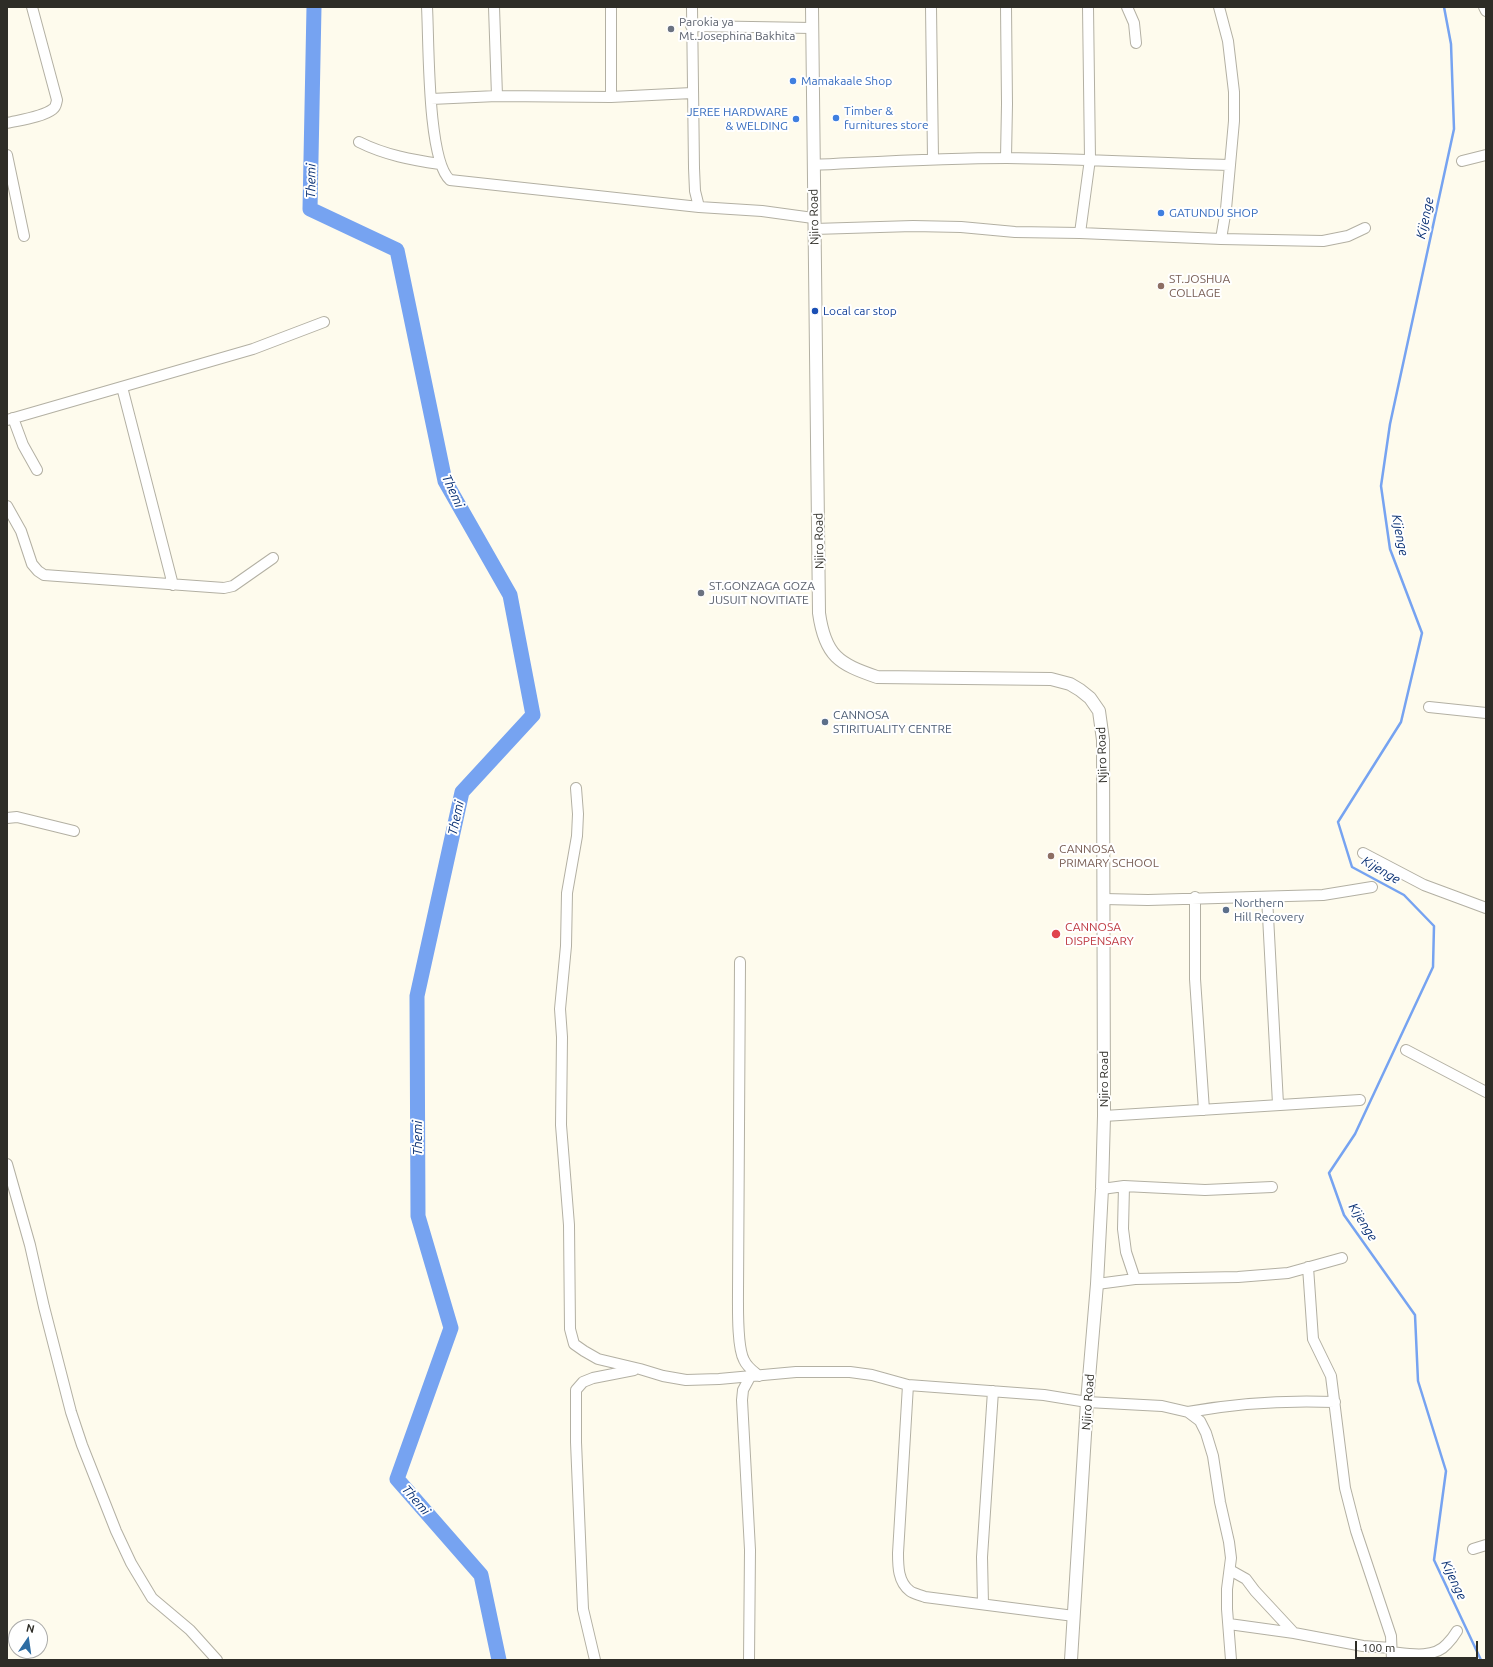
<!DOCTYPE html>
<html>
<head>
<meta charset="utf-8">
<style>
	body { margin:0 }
	#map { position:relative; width:1493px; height:1667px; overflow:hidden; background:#fefbed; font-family:Ubuntu,sans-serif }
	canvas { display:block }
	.frame { position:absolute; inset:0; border:8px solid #2e2d27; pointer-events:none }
	.north { position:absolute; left:8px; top:1619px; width:40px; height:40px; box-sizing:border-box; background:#fff; border:1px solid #ababa9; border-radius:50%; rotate:13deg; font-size:11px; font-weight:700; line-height:16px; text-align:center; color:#2e2d27 }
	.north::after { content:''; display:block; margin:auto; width:14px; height:18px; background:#2e6da3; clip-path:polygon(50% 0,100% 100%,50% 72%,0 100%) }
	.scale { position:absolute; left:1355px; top:1641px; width:123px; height:18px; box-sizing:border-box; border:2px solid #2e2d27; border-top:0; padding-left:5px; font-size:12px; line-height:14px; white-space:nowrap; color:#2e2d27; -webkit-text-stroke:3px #fff; paint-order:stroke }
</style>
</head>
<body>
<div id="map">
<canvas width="1493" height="1667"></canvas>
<div class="frame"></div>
<div class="north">N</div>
<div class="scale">100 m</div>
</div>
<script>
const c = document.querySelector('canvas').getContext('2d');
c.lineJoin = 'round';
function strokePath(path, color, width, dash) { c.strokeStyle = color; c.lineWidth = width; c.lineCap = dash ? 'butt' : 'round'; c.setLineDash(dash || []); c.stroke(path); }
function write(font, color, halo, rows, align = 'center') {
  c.font = font + ' Ubuntu,sans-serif'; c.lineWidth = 4; c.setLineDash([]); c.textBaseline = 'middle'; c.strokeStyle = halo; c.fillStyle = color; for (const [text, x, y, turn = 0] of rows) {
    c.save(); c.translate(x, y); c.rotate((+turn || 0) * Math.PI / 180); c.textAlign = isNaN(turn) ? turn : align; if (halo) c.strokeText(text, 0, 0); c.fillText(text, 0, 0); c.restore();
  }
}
const stream = new Path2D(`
	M 1444,7 L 1451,44 L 1454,129 L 1390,424 L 1381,486 L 1390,549 L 1422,633 L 1401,722 L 1338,822 L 1352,867 L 1404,895 L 1434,926 L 1433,967 L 1355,1134 L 1329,1173 L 1344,1215 L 1415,1315 L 1418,1381 L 1446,1471 L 1434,1560 L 1481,1660`);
const river = new Path2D(`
	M 314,7 L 310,209 L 397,250 L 445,481 L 510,595 L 533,715 L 462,792 L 417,996 L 418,1216 L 451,1328 L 397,1479 L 481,1575 L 499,1660`);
const minor = new Path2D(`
	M 427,7 C 429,40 427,160 450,180 L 699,207 L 762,211 L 813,218
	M 494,7 L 497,96
	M 692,7 L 694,168 L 695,191 L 699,207
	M 931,7 L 933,159
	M 1127,7 L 1134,23 L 1136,43
	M 1219,7 L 1228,41 L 1234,92 L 1234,121 L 1226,209 L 1221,239
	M 1484,7 L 1486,11
	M 691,26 L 812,28
	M 611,97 L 611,7
	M 431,99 L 497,96 L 611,97 L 692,93
	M 7,123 C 20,120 43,117 53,109 C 56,107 56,104 57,100 L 32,7
	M 359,142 C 385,155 412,160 440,164
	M 7,155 L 24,236
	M 1006,158 L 1007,104 L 1006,7
	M 1462,161 L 1486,155
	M 813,165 C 878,162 942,158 1007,158 C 1081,159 1155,163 1229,165
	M 814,229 L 913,226 L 961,227 L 1015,232 L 1080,233 L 1221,239 L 1323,241 L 1348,236 L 1365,228
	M 1080,233 L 1090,159 L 1088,7
	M 122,387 L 173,585
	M 13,418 L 23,445 L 37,470
	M 7,420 L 253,349 L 324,322
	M 7,506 L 21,531 L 32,564 L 38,571 L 44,575 L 224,588 L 233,586 L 273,558
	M 1429,707 L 1486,713
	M 576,788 L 578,814 L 577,836 L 567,893 L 566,946 L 560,1009 L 562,1037 L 561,1125 L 569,1225 L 570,1329 L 574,1344 L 584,1351 L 598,1359 L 640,1369 L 663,1376 L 686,1380 L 719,1379 L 796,1372 L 850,1372 L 872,1375 L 908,1385 L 1044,1395 L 1087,1402 L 1162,1406 L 1188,1412 L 1200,1421 L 1206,1433 L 1213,1456 L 1220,1502 L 1229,1542 L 1231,1558 L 1227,1589 L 1227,1609 L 1231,1660
	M 7,818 L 17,817 L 74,831
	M 1363,853 L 1424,885 L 1486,908
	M 1195,897 L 1195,979 L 1204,1110
	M 1267,897 L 1278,1104
	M 1104,899 L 1148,900 L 1323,895 L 1372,887
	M 740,962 L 738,1292 C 738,1308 737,1347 744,1360 C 747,1367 753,1371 759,1376
	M 1406,1050 L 1486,1092
	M 1104,1116 L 1360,1100
	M 7,1164 L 30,1245 L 44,1307 L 71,1412 L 82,1445 L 116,1531 L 131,1563 L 152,1598 L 190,1630 L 217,1660
	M 1124,1186 L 1123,1229 L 1126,1252 L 1135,1279
	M 1102,1189 L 1124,1186 L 1205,1190 L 1272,1187
	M 1308,1267 L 1313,1339 L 1331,1376 L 1345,1488 L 1356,1531 L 1391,1636 L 1392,1660
	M 1097,1284 L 1135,1279 L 1238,1277 L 1288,1273 L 1342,1258
	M 908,1385 L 898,1553 C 898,1566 898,1582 910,1591 C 914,1594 921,1595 925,1597 L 1074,1616
	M 1188,1412 C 1237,1403 1285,1400 1335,1402
	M 1473,1549 L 1486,1545
	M 1230,1570 L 1246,1579 L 1255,1591 L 1294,1633
	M 983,1604 L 982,1557 L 993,1391
	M 1229,1624 L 1294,1633 L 1363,1646 L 1391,1648
	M 1392,1652 C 1409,1654 1434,1659 1447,1644 C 1451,1640 1454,1636 1457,1631
	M 595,1660 L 583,1609 L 576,1442 L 576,1390 L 583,1382 L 593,1378 L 634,1370
	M 749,1660 L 750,1550 L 742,1400 L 743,1390 L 750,1377`);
const tertiary = new Path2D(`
	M 812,7 L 819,613 C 825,656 839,664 877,677 L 1051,679 L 1070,684 L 1080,690 L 1090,698 L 1099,711 L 1103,740 L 1104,1116 L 1102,1189 L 1097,1284 L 1087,1402 L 1071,1660`);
const markers = [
	[671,29,4,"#6b7280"],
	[793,81,4,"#3f7fe0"],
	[836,118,4,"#3f7fe0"],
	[796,119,4,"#3f7fe0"],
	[1161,213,4,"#3f7fe0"],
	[1161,286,4,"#8d6e63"],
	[815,311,4,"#1a4fb4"],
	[701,593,4,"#6b7280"],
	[825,722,4,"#5c6f8a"],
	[1051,856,4,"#8d6e63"],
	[1226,910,4,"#5c6f8a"],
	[1056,934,5,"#e0444e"]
];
const worshipNames = [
	["Parokia ya",679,22],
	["Mt.Josephina Bakhita",679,36],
	["ST.GONZAGA GOZA",709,586],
	["JUSUIT NOVITIATE",709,600]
];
const shopNames = [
	["Mamakaale Shop",801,81],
	["Timber &",844,111],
	["furnitures store",844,125],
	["JEREE HARDWARE",788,112,"right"],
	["& WELDING",788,126,"right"],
	["GATUNDU SHOP",1169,213]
];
const streetNames = [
	["Njiro Road",814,217,-91],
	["Njiro Road",819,541,-91],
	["Njiro Road",1102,755,-92],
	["Njiro Road",1104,1079,-90],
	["Njiro Road",1088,1402,-86]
];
const educationNames = [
	["ST.JOSHUA",1169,279],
	["COLLAGE",1169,293],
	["CANNOSA",1059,849],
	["PRIMARY SCHOOL",1059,863]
];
const transitNames = [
	["Local car stop",823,311]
];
const serviceNames = [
	["CANNOSA",833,715],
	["STIRITUALITY CENTRE",833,729],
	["Northern",1234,903],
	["Hill Recovery",1234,917]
];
const healthNames = [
	["CANNOSA",1065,927],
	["DISPENSARY",1065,941]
];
const waterNames = [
	["Themi",311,181,-89],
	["Kijenge",1425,218,-78],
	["Themi",453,491,65],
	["Kijenge",1400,535,79],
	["Themi",456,818,-78],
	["Kijenge",1381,870,30],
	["Themi",418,1138,-90],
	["Kijenge",1363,1222,58],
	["Themi",416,1500,49],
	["Kijenge",1454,1580,65]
];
strokePath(stream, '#76a3f1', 2.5);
strokePath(river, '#76a3f1', 15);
strokePath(minor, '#b3b0a3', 12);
strokePath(tertiary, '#b3b0a3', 14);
strokePath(minor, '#fff', 10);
strokePath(tertiary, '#fff', 12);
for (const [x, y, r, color] of markers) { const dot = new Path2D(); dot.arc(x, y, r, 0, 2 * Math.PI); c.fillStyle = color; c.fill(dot); strokePath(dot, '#fff', 1.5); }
write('12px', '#5b616d', '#fff', worshipNames, 'left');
write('12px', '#366cbe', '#fff', shopNames, 'left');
write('12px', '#2e2d27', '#fff', streetNames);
write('12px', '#785e54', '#fff', educationNames, 'left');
write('12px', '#164399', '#fff', transitNames, 'left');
write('12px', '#4e5e75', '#fff', serviceNames, 'left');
write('12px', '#be3a42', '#fff', healthNames, 'left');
write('italic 13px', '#0b3275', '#fff', waterNames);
</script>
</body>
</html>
